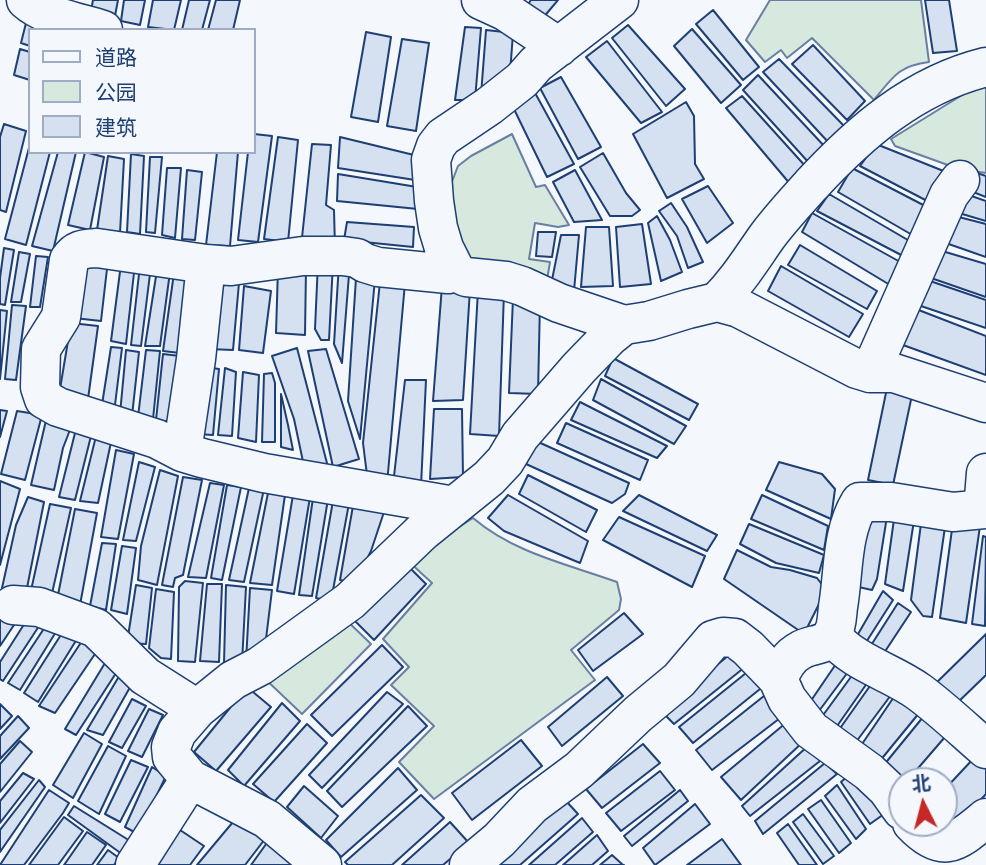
<!DOCTYPE html>
<html>
<head>
<meta charset="utf-8">
<style>
	body { margin:0 }
	#map { position:relative; width:986px; height:865px; overflow:hidden; background:#f4f7fb; font-family:"Titillium Web","Noto Sans SC",sans-serif }
	canvas { display:block }
	.legend { position:absolute; left:28px; top:28px; width:228px; height:126px; box-sizing:border-box; background:#f4f7fb; border:2px solid #9eadc5; margin:0; padding:9px 12px; list-style:none; font-size:21px; color:#1d3f73 }
	.legend li { display:flex; align-items:center; gap:14px; height:35px }
	.legend b { width:35px; border:2px solid #9eadc5 }
	.north { position:absolute; left:888px; top:767px; width:70px; height:70px; box-sizing:border-box; background:#f4f7fb; border:2px solid #9eadc5; border-radius:50%; rotate:354deg; font-size:19px; font-weight:700; line-height:28px; text-align:center; color:#1d3f73 }
	.north::after { content:''; display:block; margin:auto; width:24px; height:32px; background:#c62828; clip-path:polygon(50% 0,100% 100%,50% 72%,0 100%) }
</style>
</head>
<body>
<div id="map">
<canvas width="986" height="865"></canvas>
<ul class="legend">
<li><b style="height:9px;background:#f4f7fb"></b>道路</li>
<li><b style="height:19px;background:#d7e8df"></b>公园</li>
<li><b style="height:19px;background:#d5e0f0"></b>建筑</li>
</ul>
<div class="north">北</div>
</div>
<script>
const c = document.querySelector('canvas').getContext('2d');
c.lineJoin = 'round';
function paint(path, color) { c.fillStyle = color; c.fill(path, 'evenodd'); }
function strokePath(path, color, width, dash) { c.strokeStyle = color; c.lineWidth = width; c.lineCap = dash ? 'butt' : 'round'; c.setLineDash(dash || []); c.stroke(path); }
const green = new Path2D(`
	M 770,0 L 921,0 L 929,62 C 898,66 893,77 874,100 L 812,38 L 787,58 L 781,50 L 765,62 L 746,40 Z
	M 986,83 L 986,173 L 959,169 L 895,146 L 891,139 L 967,92 Z
	M 512,134 L 536,187 L 545,185 L 569,225 L 558,227 L 535,223 L 529,259 L 550,262 L 545,292 L 467,263 L 448,192 L 458,166 L 471,156 Z
	M 473,518 C 514,553 567,564 617,582 L 621,599 L 619,610 L 571,650 L 595,680 L 434,799 L 399,762 L 434,726 L 391,685 L 409,667 L 383,639 L 432,583 L 407,560 Z
	M 342,616 L 371,644 L 302,714 L 262,676 Z`);
const building = new Path2D(`
	M 93,0 L 118,0 L 114,21 L 90,16 Z
	M 124,0 L 145,0 L 140,25 L 121,21 Z
	M 153,0 L 181,0 L 174,30 L 148,27 Z
	M 189,0 L 210,0 L 202,30 L 182,30 Z
	M 216,0 L 240,0 L 233,30 L 208,30 Z
	M 531,0 L 558,0 L 542,19 L 526,7 Z
	M 925,0 L 949,0 L 957,51 L 933,53 Z
	M 713,10 L 759,67 L 743,80 L 696,24 Z
	M 28,15 L 70,30 L 30,30 L 30,46 L 21,43 Z
	M 628,25 L 685,89 L 666,106 L 612,38 Z
	M 465,27 L 481,28 L 475,100 L 455,100 Z
	M 692,29 L 741,85 L 721,103 L 674,46 Z
	M 486,30 L 513,33 L 510,74 L 481,95 Z
	M 366,32 L 391,37 L 378,122 L 351,117 Z
	M 402,39 L 429,43 L 416,131 L 387,126 Z
	M 607,41 L 662,112 L 641,123 L 586,57 Z
	M 813,45 L 865,101 L 847,120 L 792,64 Z
	M 20,49 L 30,52 L 30,80 L 14,75 Z
	M 779,59 L 846,128 L 830,144 L 763,72 Z
	M 758,75 L 826,148 L 810,164 L 743,90 Z
	M 561,77 L 601,147 L 578,159 L 540,88 Z
	M 534,91 L 574,164 L 547,177 L 512,105 Z
	M 742,96 L 807,168 L 791,185 L 726,108 Z
	M 686,102 L 694,116 L 695,164 L 704,179 L 667,198 L 633,134 Z
	M 4,124 L 26,131 L 6,212 L 0,210 L 0,137 Z
	M 254,134 L 272,136 L 258,242 L 238,240 L 248,152 L 254,152 Z
	M 278,137 L 298,140 L 288,242 L 264,239 Z
	M 340,137 L 418,156 L 415,180 L 338,168 Z
	M 30,144 L 30,152 L 50,152 L 26,245 L 5,239 Z
	M 312,144 L 331,145 L 326,205 L 334,210 L 335,248 L 301,247 Z
	M 876,144 L 951,174 L 933,204 L 860,166 Z
	M 58,152 L 76,152 L 53,251 L 32,246 Z
	M 85,152 L 104,157 L 90,230 L 68,225 Z
	M 217,152 L 238,152 L 230,246 L 206,245 Z
	M 603,153 L 626,193 L 640,210 L 632,216 L 610,216 L 580,167 Z
	M 131,154 L 144,156 L 140,234 L 127,232 Z
	M 108,156 L 124,159 L 120,233 L 97,230 Z
	M 150,157 L 162,157 L 155,233 L 146,232 Z
	M 167,168 L 181,168 L 175,238 L 162,235 Z
	M 852,168 L 929,208 L 914,236 L 838,192 Z
	M 187,170 L 202,172 L 195,240 L 182,239 Z
	M 575,170 L 602,220 L 574,222 L 553,182 Z
	M 974,172 L 986,176 L 986,197 L 963,188 Z
	M 338,174 L 417,187 L 418,209 L 337,201 Z
	M 708,186 L 733,223 L 707,243 L 682,199 Z
	M 960,192 L 986,201 L 986,221 L 952,211 Z
	M 829,194 L 913,243 L 905,257 L 817,211 Z
	M 671,203 L 687,227 L 703,262 L 688,268 L 677,236 L 659,211 Z
	M 812,213 L 902,263 L 890,285 L 802,232 Z
	M 951,215 L 986,224 L 986,257 L 940,241 Z
	M 657,216 L 670,240 L 682,272 L 661,281 L 648,223 Z
	M 347,222 L 414,227 L 413,247 L 344,240 Z
	M 642,224 L 651,284 L 620,287 L 616,227 Z
	M 586,227 L 609,227 L 613,286 L 581,287 Z
	M 538,232 L 556,232 L 552,257 L 536,256 Z
	M 561,235 L 579,235 L 574,291 L 550,290 Z
	M 800,245 L 877,291 L 867,309 L 788,265 Z
	M 4,248 L 14,250 L 5,305 L 0,304 L 0,278 Z
	M 942,251 L 986,264 L 986,297 L 931,278 Z
	M 19,252 L 30,254 L 21,302 L 11,302 Z
	M 36,256 L 48,257 L 40,307 L 30,307 Z
	M 81,258 L 108,260 L 101,321 L 74,318 Z
	M 318,262 L 333,263 L 329,340 L 321,340 L 315,329 Z
	M 350,262 L 342,363 L 334,344 L 339,263 Z
	M 121,264 L 135,264 L 126,344 L 111,341 Z
	M 140,265 L 151,266 L 141,346 L 131,345 Z
	M 781,266 L 863,314 L 849,337 L 768,291 Z
	M 278,268 L 306,268 L 305,335 L 276,333 Z
	M 157,270 L 170,272 L 160,346 L 145,346 Z
	M 174,273 L 192,276 L 180,353 L 163,351 Z
	M 356,278 L 375,279 L 360,439 L 348,401 Z
	M 927,280 L 986,300 L 986,328 L 918,305 Z
	M 217,282 L 239,283 L 233,350 L 209,349 Z
	M 380,282 L 405,283 L 387,484 L 368,483 L 363,443 Z
	M 244,286 L 271,291 L 263,353 L 239,350 Z
	M 442,286 L 470,289 L 463,400 L 433,401 Z
	M 478,290 L 504,292 L 499,436 L 470,434 Z
	M 513,298 L 540,301 L 538,394 L 509,393 Z
	M 12,305 L 26,306 L 16,380 L 5,379 Z
	M 916,309 L 986,336 L 986,375 L 903,345 Z
	M 0,310 L 7,311 L 0,379 Z
	M 71,323 L 98,326 L 88,399 L 59,395 Z
	M 111,347 L 122,348 L 114,413 L 101,411 Z
	M 297,348 L 328,467 L 305,471 L 294,419 L 272,356 Z
	M 326,349 L 359,459 L 333,467 L 308,351 Z
	M 126,350 L 139,352 L 132,416 L 120,414 Z
	M 146,350 L 160,351 L 153,419 L 138,417 Z
	M 163,354 L 180,356 L 172,422 L 156,420 Z
	M 613,358 L 698,404 L 689,420 L 605,376 Z
	M 205,367 L 219,369 L 213,435 L 197,434 Z
	M 225,368 L 236,372 L 232,436 L 218,435 Z
	M 243,372 L 259,375 L 256,442 L 238,438 Z
	M 272,373 L 275,383 L 275,442 L 262,442 L 264,374 Z
	M 601,379 L 686,426 L 674,444 L 593,400 Z
	M 405,380 L 426,380 L 421,486 L 393,485 Z
	M 887,388 L 912,395 L 893,485 L 868,480 Z
	M 281,394 L 288,425 L 293,450 L 281,447 Z
	M 580,402 L 667,446 L 657,458 L 571,420 Z
	M 434,409 L 462,409 L 463,477 L 430,479 Z
	M 0,410 L 7,411 L 0,437 Z
	M 17,411 L 42,415 L 25,480 L 1,474 Z
	M 47,416 L 73,422 L 63,448 L 54,490 L 31,485 Z
	M 566,423 L 648,460 L 640,480 L 557,443 Z
	M 77,425 L 93,428 L 75,500 L 59,497 Z
	M 98,428 L 113,433 L 98,503 L 80,501 Z
	M 536,441 L 629,483 L 625,494 L 612,503 L 526,464 Z
	M 116,450 L 134,454 L 118,539 L 101,537 Z
	M 139,462 L 155,467 L 136,541 L 123,540 Z
	M 779,462 L 822,474 L 835,489 L 831,519 L 766,490 Z
	M 160,470 L 178,476 L 157,585 L 138,580 L 141,546 Z
	M 528,475 L 597,510 L 586,532 L 519,494 Z
	M 183,477 L 202,480 L 183,575 L 175,578 L 173,587 L 162,585 Z
	M 0,481 L 20,489 L 0,565 Z
	M 210,483 L 224,485 L 206,578 L 188,577 Z
	M 227,485 L 241,487 L 222,580 L 211,578 Z
	M 249,488 L 264,489 L 244,582 L 229,580 Z
	M 269,488 L 286,488 L 272,585 L 250,583 Z
	M 294,489 L 311,491 L 294,594 L 277,591 Z
	M 314,491 L 329,493 L 312,596 L 299,595 Z
	M 334,495 L 350,498 L 331,601 L 316,598 Z
	M 508,495 L 588,541 L 580,563 L 504,531 L 488,518 Z
	M 639,495 L 717,535 L 707,551 L 623,511 Z
	M 762,495 L 828,526 L 824,550 L 751,519 Z
	M 28,497 L 44,502 L 26,593 L 2,588 L 16,525 Z
	M 354,500 L 386,506 L 371,551 L 355,583 L 340,580 Z
	M 50,504 L 71,508 L 51,598 L 30,595 Z
	M 869,508 L 888,510 L 877,579 L 872,590 L 854,586 Z
	M 75,509 L 97,513 L 80,605 L 57,600 Z
	M 895,512 L 915,514 L 903,591 L 885,584 Z
	M 922,516 L 946,520 L 932,617 L 923,616 L 911,600 Z
	M 619,517 L 705,556 L 692,587 L 603,540 Z
	M 953,522 L 980,526 L 966,623 L 940,618 Z
	M 749,524 L 824,555 L 819,573 L 776,563 L 740,544 Z
	M 983,536 L 986,537 L 985,626 L 972,624 Z
	M 102,543 L 116,544 L 106,610 L 90,606 Z
	M 122,546 L 136,548 L 127,614 L 111,610 Z
	M 737,550 L 771,567 L 790,570 L 817,578 L 826,590 L 804,634 L 724,579 Z
	M 408,566 L 426,584 L 374,640 L 349,615 Z
	M 185,581 L 203,583 L 195,662 L 178,661 L 179,587 Z
	M 207,584 L 222,584 L 219,662 L 200,661 Z
	M 136,585 L 152,588 L 146,644 L 127,643 Z
	M 226,585 L 246,587 L 242,663 L 224,663 Z
	M 250,588 L 272,590 L 265,647 L 246,661 Z
	M 156,589 L 174,592 L 171,659 L 161,658 L 149,648 Z
	M 883,591 L 893,600 L 863,647 L 854,641 Z
	M 898,603 L 911,612 L 880,659 L 868,650 Z
	M 624,613 L 643,634 L 593,671 L 578,650 Z
	M 30,615 L 43,620 L 3,681 L 0,679 L 0,662 Z
	M 0,616 L 14,625 L 0,646 Z
	M 49,621 L 59,627 L 20,690 L 8,683 Z
	M 64,630 L 77,639 L 38,702 L 24,693 Z
	M 986,634 L 986,675 L 954,706 L 931,688 Z
	M 82,641 L 97,651 L 55,713 L 39,706 Z
	M 382,645 L 403,667 L 332,736 L 311,715 Z
	M 734,651 L 745,667 L 674,724 L 661,711 Z
	M 838,661 L 851,668 L 816,715 L 806,708 Z
	M 105,663 L 118,670 L 76,735 L 65,729 Z
	M 751,669 L 765,685 L 693,743 L 679,727 Z
	M 856,670 L 870,679 L 835,729 L 821,718 Z
	M 121,673 L 133,682 L 103,735 L 87,730 Z
	M 877,676 L 897,687 L 853,746 L 836,734 Z
	M 607,677 L 623,696 L 562,746 L 548,727 Z
	M 247,687 L 271,707 L 216,771 L 194,752 Z
	M 774,688 L 788,712 L 712,770 L 696,750 Z
	M 900,688 L 924,707 L 879,762 L 860,747 Z
	M 387,692 L 403,704 L 322,788 L 309,775 Z
	M 132,699 L 146,706 L 122,748 L 109,742 Z
	M 282,703 L 300,721 L 244,786 L 228,770 Z
	M 0,704 L 12,716 L 0,729 Z
	M 408,706 L 427,726 L 342,807 L 327,791 Z
	M 149,709 L 163,715 L 142,757 L 128,751 Z
	M 928,711 L 951,730 L 907,781 L 902,781 L 883,766 Z
	M 18,716 L 29,728 L 0,759 L 0,736 Z
	M 787,722 L 804,741 L 741,800 L 721,777 Z
	M 307,724 L 327,743 L 274,802 L 253,784 Z
	M 84,733 L 102,744 L 73,798 L 53,785 Z
	M 521,740 L 542,766 L 472,820 L 452,793 Z
	M 20,741 L 32,752 L 0,792 L 0,764 Z
	M 643,744 L 660,763 L 602,808 L 586,789 Z
	M 809,745 L 820,761 L 750,816 L 742,806 Z
	M 108,746 L 126,756 L 99,814 L 78,801 Z
	M 974,758 L 986,767 L 986,794 L 960,822 L 944,823 L 944,790 Z
	M 131,760 L 148,767 L 120,822 L 105,814 Z
	M 825,763 L 837,774 L 763,834 L 755,821 Z
	M 152,767 L 166,776 L 138,834 L 125,827 Z
	M 398,768 L 417,790 L 341,857 L 326,840 Z
	M 660,771 L 675,790 L 621,831 L 606,813 Z
	M 23,773 L 34,779 L 0,823 L 0,801 Z
	M 849,775 L 884,814 L 870,824 L 841,782 Z
	M 39,780 L 45,787 L 0,852 L 0,830 Z
	M 837,785 L 866,829 L 856,839 L 825,796 Z
	M 304,786 L 338,816 L 321,838 L 287,807 Z
	M 49,790 L 69,803 L 63,813 L 24,865 L 0,865 Z
	M 680,790 L 688,801 L 632,846 L 624,836 Z
	M 421,795 L 444,818 L 392,865 L 348,865 L 345,862 Z
	M 821,800 L 851,843 L 839,853 L 808,809 Z
	M 566,801 L 578,814 L 520,865 L 488,865 Z
	M 695,804 L 710,824 L 655,865 L 643,848 Z
	M 74,806 L 135,844 L 126,857 L 68,815 Z
	M 803,814 L 834,856 L 823,864 L 793,822 Z
	M 238,816 L 265,839 L 245,865 L 197,865 Z
	M 64,817 L 83,831 L 58,865 L 29,865 Z
	M 582,818 L 593,832 L 555,865 L 529,865 Z
	M 450,822 L 469,843 L 443,865 L 402,865 Z
	M 788,824 L 817,865 L 799,865 L 777,833 Z
	M 177,828 L 204,846 L 190,865 L 152,865 Z
	M 87,832 L 106,845 L 92,865 L 64,865 Z
	M 597,835 L 608,851 L 592,865 L 563,865 Z
	M 722,839 L 741,865 L 687,865 Z
	M 269,840 L 297,865 L 251,865 Z
	M 108,850 L 119,858 L 114,865 L 97,865 Z
	M 612,855 L 623,865 L 624,865 L 600,865 Z`);
const minor = new Path2D(`
	M 26,0 C 45,17 78,22 103,30
	M 481,0 L 505,11 L 559,47
	M 619,0 L 536,64 L 522,80 L 489,106 L 443,137 L 436,146 L 431,160 L 434,201 L 438,228 L 444,248 L 456,272 L 466,277 L 506,281 L 522,286 L 559,303 L 624,325
	M 717,302 C 737,282 750,261 766,238 C 779,220 796,202 811,185 C 860,132 914,85 986,67
	M 870,373 L 949,195 L 960,180
	M 182,452 L 196,359 L 206,264
	M 454,506 L 264,473 L 202,458 L 182,452 L 157,439 L 58,407 L 44,399 L 40,387 L 41,349 L 61,317 L 69,260 C 76,249 84,249 97,248 L 206,264 L 231,266 L 303,256 L 343,256 L 357,258 L 365,263 L 378,267 L 448,274 L 456,272
	M 13,605 L 39,607 L 96,628 L 145,676 L 197,709
	M 832,636 C 855,664 890,671 919,692 C 942,709 964,730 986,749
	M 778,679 C 783,667 789,656 801,650 C 813,643 826,647 833,633 C 837,626 837,615 838,607 C 844,572 841,533 860,502 L 891,502 L 953,512 L 986,509 L 984,498 L 986,473
	M 190,779 L 267,819 L 322,865
	M 912,823 C 943,856 957,842 986,818
	M 135,865 L 190,779 L 172,757 L 171,747 L 177,732 L 197,709 L 233,680 L 260,666 L 350,601 L 422,532 L 489,478 L 505,461 L 520,436 L 579,368 L 609,337 L 624,325 L 649,321 L 688,309 L 717,302 L 739,308 L 857,369 L 870,373 L 894,373 L 986,403
	M 469,865 L 499,840 L 532,805 L 579,770 L 638,714 L 679,680 L 713,640 L 723,637 L 735,638 L 748,648 L 778,679 L 787,699 L 811,730 L 869,772 L 887,789 L 902,810`);
paint(green, '#d7e8df');
strokePath(green, '#687fa3', 2);
paint(building, '#d5e0f0');
strokePath(building, '#1d3f73', 2);
strokePath(minor, '#1d3f73', 41);
strokePath(minor, '#f4f7fb', 38);
</script>
</body>
</html>
